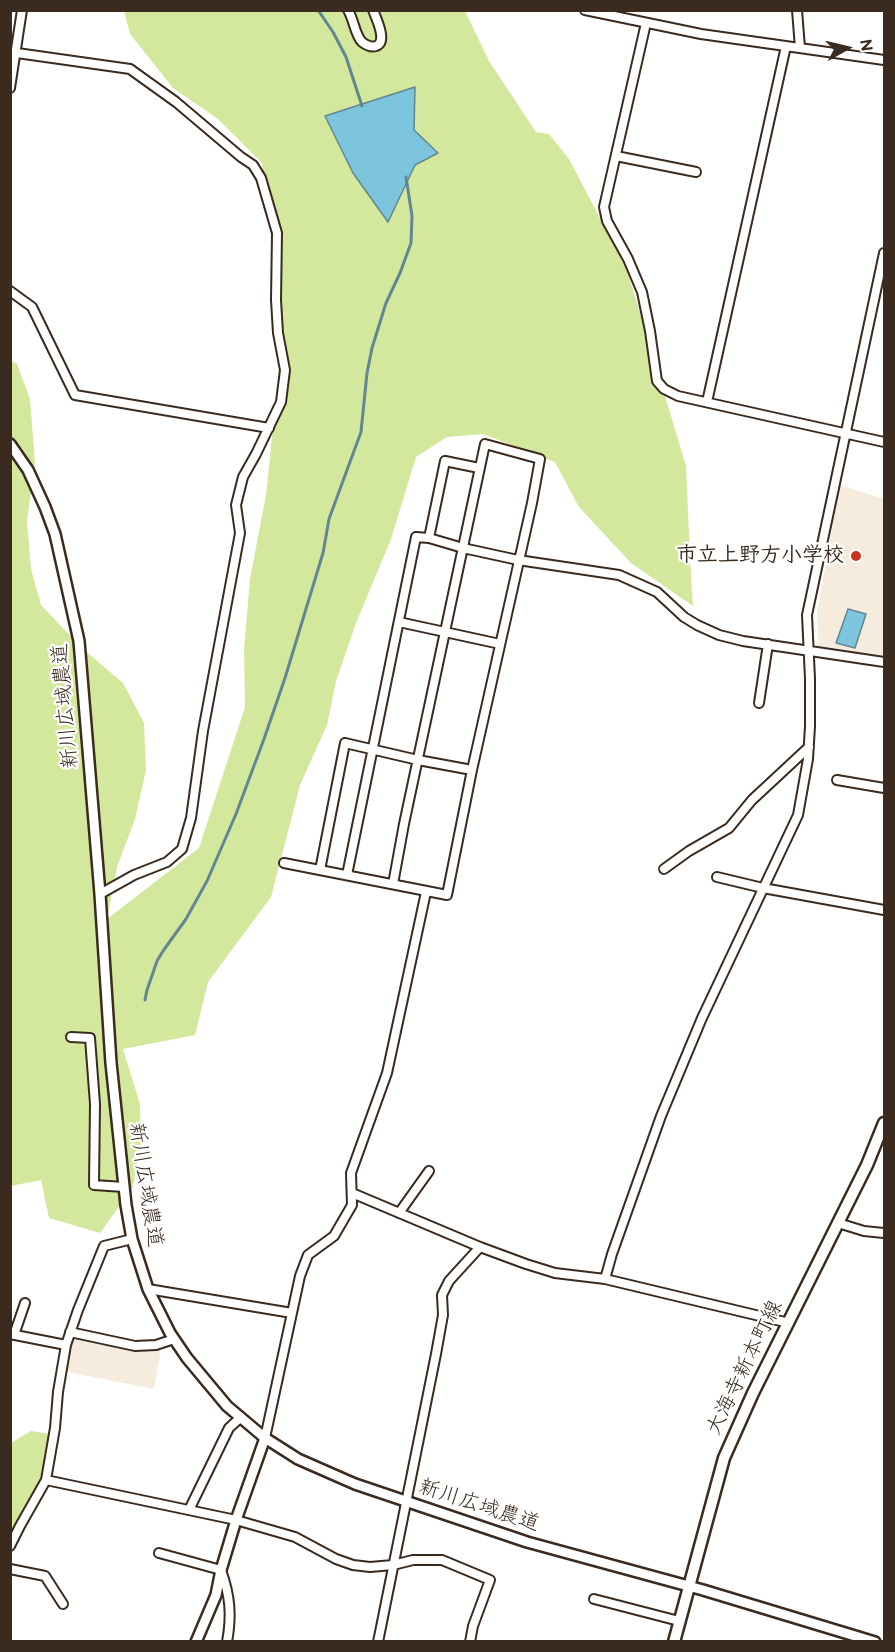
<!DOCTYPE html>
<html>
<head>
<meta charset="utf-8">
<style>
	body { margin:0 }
	#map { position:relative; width:895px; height:1652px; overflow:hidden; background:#fff; font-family:"Balsamiq Sans",sans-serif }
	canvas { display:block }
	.frame { position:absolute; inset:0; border:12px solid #3b2a1e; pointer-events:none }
	.north { position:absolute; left:817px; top:18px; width:60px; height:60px; -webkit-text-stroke:4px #fff; paint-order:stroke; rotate:82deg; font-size:16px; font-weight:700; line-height:24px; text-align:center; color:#3b2a1e }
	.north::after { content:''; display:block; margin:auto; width:21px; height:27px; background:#3b2a1e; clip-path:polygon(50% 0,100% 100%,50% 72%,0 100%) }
</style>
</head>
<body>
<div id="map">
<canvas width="895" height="1652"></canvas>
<div class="frame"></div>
<div class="north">N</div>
</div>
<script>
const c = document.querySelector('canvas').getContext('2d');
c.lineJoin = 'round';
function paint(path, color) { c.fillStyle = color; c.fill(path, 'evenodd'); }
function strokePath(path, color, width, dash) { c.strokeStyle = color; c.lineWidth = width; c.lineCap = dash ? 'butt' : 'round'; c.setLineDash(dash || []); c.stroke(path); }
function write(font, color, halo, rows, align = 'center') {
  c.font = font + ' "Balsamiq Sans","Klee One",sans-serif'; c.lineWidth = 4.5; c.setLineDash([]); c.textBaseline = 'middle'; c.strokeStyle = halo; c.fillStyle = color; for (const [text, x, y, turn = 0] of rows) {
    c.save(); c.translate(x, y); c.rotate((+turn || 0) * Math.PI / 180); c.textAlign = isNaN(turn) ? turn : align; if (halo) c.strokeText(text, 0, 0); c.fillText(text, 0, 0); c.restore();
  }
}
const built = new Path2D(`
	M 840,485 L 884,499 L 884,656 L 818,646 L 817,612 Z
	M 72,1337 L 135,1349 L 161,1350 L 154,1389 L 67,1372 Z`);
const green = new Path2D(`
	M 124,11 L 465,11 L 489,61 L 536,132 L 549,134 L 569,159 L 627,270 L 686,466 L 690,559 L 693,606 L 631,563 L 579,507 L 555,462 L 483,434 L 447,437 L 416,457 L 391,539 L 356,623 L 336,681 L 327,725 L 300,785 L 271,897 L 208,982 L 195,1035 L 123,1049 L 140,1104 L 141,1144 L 133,1187 L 100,1233 L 49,1218 L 41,1180 L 11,1186 L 10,360 L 17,364 L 30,399 L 35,463 L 27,521 L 31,569 L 41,605 L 82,648 L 123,683 L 144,723 L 146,770 L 135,819 L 117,867 L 107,919 L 199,848 L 245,707 L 244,649 L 250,579 L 266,495 L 279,369 L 282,319 L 278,268 L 262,163 L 218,119 L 173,88 L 130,34 Z
	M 31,1431 L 50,1434 L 41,1478 L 11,1535 L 11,1443 Z`);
const water = new Path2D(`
	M 415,87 L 414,130 L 438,153 L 415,165 L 388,222 L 353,173 L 325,116 Z
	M 848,609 L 866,614 L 855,648 L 836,643 Z`);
const stream = new Path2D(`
	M 318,10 L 333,32 L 346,57 L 362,106
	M 145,1000 L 147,990 L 157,961 L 163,951 L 186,919 L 207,881 L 236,814 L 264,739 L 285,678 L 323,553 L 329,519 L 361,432 L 367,373 L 372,348 L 386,303 L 400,273 L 411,243 L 412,216 L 406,177`);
const minor = new Path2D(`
	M 348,10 C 354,20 355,35 362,42 C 366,45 371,48 376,46 C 388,42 376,18 373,10
	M 585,10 L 701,34 L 884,60
	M 797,10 L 800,48
	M 646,23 L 604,207 L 607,221 L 628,259 L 642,292 L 650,331 L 657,381 L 664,389 L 678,396 L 884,442
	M 10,52 L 130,69 L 176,102 L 241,157 L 253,165 L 261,178 L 277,233 L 276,300 L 278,333 L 285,370 L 281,402 L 256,454 L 243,477 L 236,505 L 240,533 L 203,731 L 191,818 L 182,849 L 167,862 L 134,875 L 100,894
	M 10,88 L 22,10
	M 616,156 L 696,172
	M 10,291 L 32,307 L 75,395 L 269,428
	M 707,402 L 786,46
	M 429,538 L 445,461 L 479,468
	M 399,622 L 500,644
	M 759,703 L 768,644
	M 837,780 L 884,788
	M 284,863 L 447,895 L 472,770 L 532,503 L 540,459 L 485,444 L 404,824 L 393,884
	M 664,869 L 689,851 L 729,828 L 752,800 L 809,747
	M 320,870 L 345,743 L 418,760 L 472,770
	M 347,875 L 416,537 L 429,538 L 463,548 L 518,560 L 619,575 L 657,592 L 684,617 L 697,625 L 719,635 L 743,641 L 884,662
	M 717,877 L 763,888 L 884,910
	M 71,1037 L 90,1038 L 95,1104 L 94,1185 L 124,1187
	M 352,1193 L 480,1247 L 526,1264 L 555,1273 L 605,1279 L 789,1323
	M 399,1213 L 429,1171
	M 838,1223 L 864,1231 L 884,1233
	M 605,1279 L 612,1254 L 661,1116 L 702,1018 L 798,815 L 808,759 L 810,726 L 810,679 L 807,615 L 884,253
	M 148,1289 L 292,1313
	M 70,1332 L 135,1346 L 156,1345 L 174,1339
	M 10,1334 L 66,1345
	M 14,1335 L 25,1303
	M 265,1438 L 300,1276 L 308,1255 L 334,1236 L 352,1205 L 351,1173 L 387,1073 L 426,892
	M 46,1480 L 236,1520 L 295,1537 L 336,1559 L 353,1565 L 370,1567 L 393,1565 L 413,1560 L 442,1560 L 490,1580 L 473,1626 L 470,1642
	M 189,1510 L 229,1428 L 241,1417
	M 10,1546 L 20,1526 L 46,1480 L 55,1428 L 58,1392 L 66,1345 L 78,1310 L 104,1246 L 132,1239
	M 159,1553 L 221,1570 C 230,1595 232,1615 227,1642
	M 10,1569 L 45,1576 L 63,1604
	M 594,1599 L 679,1621
	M 378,1642 L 436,1354 L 443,1315 L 442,1295 L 449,1281 L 480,1247`);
const tertiary = new Path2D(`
	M 10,444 L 28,470 L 45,507 L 55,534 L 79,641 L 100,894 L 111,1063 L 126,1205 L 132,1239 L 148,1289 L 170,1333 L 187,1358 L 227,1406 L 265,1438 L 298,1459 L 355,1484 L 527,1542 L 703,1590 L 875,1642
	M 196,1642 L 216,1595 L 221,1570 L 236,1520 L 265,1438`);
const secondary = new Path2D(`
	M 674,1642 L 724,1458 L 753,1393 L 867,1165 L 884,1123`);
const markers = [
	[856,556,6,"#c8321e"]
];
const poiNames = [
	["市立上野方小学校",844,556]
];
const streetNames = [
	["新川広域農道",66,706,-95],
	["新川広域農道",145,1185,81],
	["大海寺新本町線",745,1368,-64],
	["新川広域農道",479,1506,18]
];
paint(built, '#f5ecde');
paint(green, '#d3e89d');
paint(water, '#7dc4dd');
strokePath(water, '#638691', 1.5);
strokePath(stream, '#638691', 3);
strokePath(minor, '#3b2a1e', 12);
strokePath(tertiary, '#3b2a1e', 14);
strokePath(secondary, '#3b2a1e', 15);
strokePath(minor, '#fff', 8);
strokePath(tertiary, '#fff', 9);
strokePath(secondary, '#fff', 10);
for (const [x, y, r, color] of markers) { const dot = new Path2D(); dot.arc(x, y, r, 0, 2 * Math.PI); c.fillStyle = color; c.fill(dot); strokePath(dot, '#fff', 2); }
write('bold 21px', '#3b2a1e', '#fff', poiNames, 'right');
write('21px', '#3b2a1e', '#fff', streetNames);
</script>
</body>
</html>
